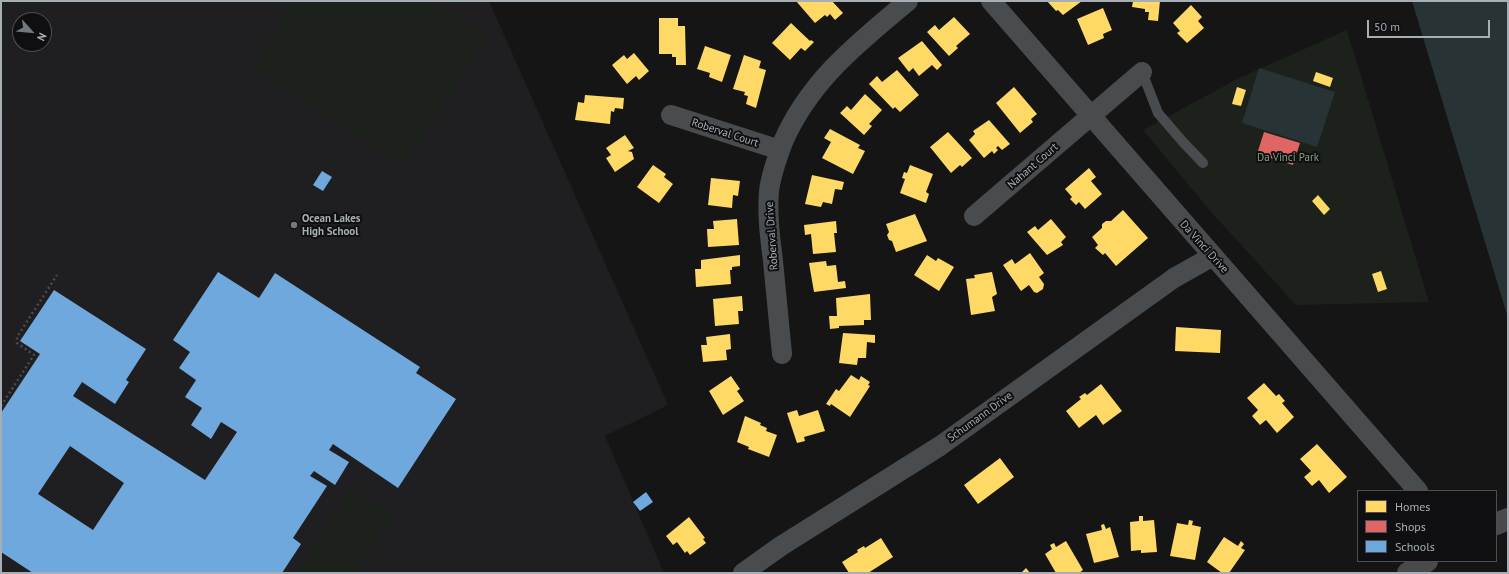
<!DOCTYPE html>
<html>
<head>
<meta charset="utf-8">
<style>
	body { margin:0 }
	#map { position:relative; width:1509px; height:574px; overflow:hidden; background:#151515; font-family:"PT Sans",sans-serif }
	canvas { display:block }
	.frame { position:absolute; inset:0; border:2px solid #a6aeb6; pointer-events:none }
	.legend { position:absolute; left:1357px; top:490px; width:140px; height:72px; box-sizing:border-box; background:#0f0f11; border:1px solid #4b4f53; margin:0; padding:5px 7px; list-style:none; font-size:12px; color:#a6aeb6 }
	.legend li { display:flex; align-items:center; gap:8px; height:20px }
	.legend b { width:20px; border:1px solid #4b4f53 }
	.north { position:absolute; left:12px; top:12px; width:40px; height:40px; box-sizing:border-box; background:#0f0f11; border:1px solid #4b4f53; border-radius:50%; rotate:117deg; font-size:11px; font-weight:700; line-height:16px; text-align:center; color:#a6aeb6 }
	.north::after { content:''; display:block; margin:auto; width:14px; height:18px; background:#73787e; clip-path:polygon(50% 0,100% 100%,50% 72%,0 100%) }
	.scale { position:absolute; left:1367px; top:20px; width:123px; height:18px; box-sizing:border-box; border:2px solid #a6aeb6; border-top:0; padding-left:5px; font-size:12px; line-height:14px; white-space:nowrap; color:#a6aeb6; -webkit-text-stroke:3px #0f0f11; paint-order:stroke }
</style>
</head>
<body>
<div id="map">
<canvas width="1509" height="574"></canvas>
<div class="frame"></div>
<ul class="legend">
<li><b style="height:11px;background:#ffd966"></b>Homes</li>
<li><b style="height:11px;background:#e06666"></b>Shops</li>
<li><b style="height:11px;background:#6fa8dc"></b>Schools</li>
</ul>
<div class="north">N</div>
<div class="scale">50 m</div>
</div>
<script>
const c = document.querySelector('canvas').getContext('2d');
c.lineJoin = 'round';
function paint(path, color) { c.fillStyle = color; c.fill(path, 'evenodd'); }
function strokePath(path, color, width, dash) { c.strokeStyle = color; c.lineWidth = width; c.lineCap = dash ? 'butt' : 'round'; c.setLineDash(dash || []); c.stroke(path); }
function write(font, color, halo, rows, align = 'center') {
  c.font = font + ' "PT Sans",sans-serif'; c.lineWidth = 4; c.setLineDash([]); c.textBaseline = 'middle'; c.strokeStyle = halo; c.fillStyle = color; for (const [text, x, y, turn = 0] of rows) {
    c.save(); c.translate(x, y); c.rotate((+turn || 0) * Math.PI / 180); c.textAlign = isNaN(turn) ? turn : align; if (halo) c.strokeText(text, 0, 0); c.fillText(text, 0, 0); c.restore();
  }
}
const built = new Path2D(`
	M 1,1 L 489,1 L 668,405 L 605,436 L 664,573 L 1,573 ZM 20,20 L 44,20 L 44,44 L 20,44 Z`);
const green = new Path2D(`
	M 295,1 L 432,1 L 487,38 L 403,166 L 252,67 Z
	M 1347,30 L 1429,302 L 1296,305 L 1212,213 L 1143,130 L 1239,78 Z
	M 1,47 L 6,87 L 1,118 Z
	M 352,489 L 393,517 L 356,573 L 297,573 Z`);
const water = new Path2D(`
	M 1412,1 L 1508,1 L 1508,318 Z
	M 1259,68 L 1335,92 L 1317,147 L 1242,123 Z`);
const homes = new Path2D(`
	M 796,1 L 832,1 L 843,13 L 835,20 L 830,14 L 827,17 L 825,15 L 815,23 Z
	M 1047,1 L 1082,1 L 1063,15 L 1058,10 L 1056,11 Z
	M 1133,1 L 1160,1 L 1158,21 L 1148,20 L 1149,12 L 1145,12 L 1145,9 L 1132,7 Z
	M 1191,5 L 1202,17 L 1198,21 L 1204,28 L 1187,43 L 1177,33 L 1180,31 L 1173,23 Z
	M 1103,8 L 1112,30 L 1103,34 L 1104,38 L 1088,45 L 1077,19 Z
	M 954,17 L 970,34 L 956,46 L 958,48 L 949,56 L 927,32 L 935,25 L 939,30 Z
	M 659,18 L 678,18 L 678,26 L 685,26 L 686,65 L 676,65 L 676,57 L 672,57 L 672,54 L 659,54 Z
	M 791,23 L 810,41 L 811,40 L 814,42 L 805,51 L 801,48 L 790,60 L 772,43 Z
	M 922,41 L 942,65 L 937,70 L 932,65 L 919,76 L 913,68 L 909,72 L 898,58 Z
	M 705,46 L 731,55 L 722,82 L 709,77 L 710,73 L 697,69 Z
	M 634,53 L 649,71 L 639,80 L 636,76 L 627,84 L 612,65 L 624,55 L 627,59 Z
	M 744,55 L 761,61 L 759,68 L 766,70 L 756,108 L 746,104 L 748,96 L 744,95 L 745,92 L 733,89 Z
	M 897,70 L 919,95 L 900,112 L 895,107 L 893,109 L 869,84 L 877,76 L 882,82 Z
	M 1316,72 L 1333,78 L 1330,87 L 1313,81 Z
	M 1014,87 L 1037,114 L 1031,119 L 1033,122 L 1020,133 L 996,103 Z
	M 1237,87 L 1246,90 L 1241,106 L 1232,104 Z
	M 865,94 L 882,110 L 869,124 L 872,126 L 864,135 L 840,113 L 847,106 L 851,110 Z
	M 585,95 L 624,98 L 623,109 L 615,108 L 614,112 L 611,111 L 610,124 L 575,120 L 578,102 L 584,103 Z
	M 989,120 L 1010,144 L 1002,150 L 998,146 L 996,148 L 998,150 L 994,154 L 992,151 L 984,158 L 969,140 L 975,134 L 973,131 Z
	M 830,129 L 860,145 L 858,148 L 865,151 L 853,174 L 822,158 L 831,142 L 824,138 Z
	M 948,132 L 972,158 L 962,167 L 960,165 L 951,173 L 930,147 Z
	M 625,135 L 634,148 L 628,151 L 632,152 L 634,159 L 615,172 L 606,158 L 611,155 L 606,148 Z
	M 653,165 L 666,174 L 664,177 L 673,184 L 659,203 L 637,187 Z
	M 910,165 L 933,174 L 926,192 L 929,194 L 926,203 L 900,193 L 905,179 L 902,178 L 904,172 L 907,173 Z
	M 1089,168 L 1096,177 L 1091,181 L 1102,194 L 1085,209 L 1079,202 L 1076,205 L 1070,199 L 1072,197 L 1065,189 Z
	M 812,175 L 844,182 L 842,190 L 835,189 L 832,204 L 823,202 L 821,207 L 805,204 Z
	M 711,178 L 740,181 L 738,196 L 733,195 L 732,208 L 708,205 Z
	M 1318,195 L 1330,209 L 1324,215 L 1312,201 Z
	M 1123,210 L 1148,238 L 1116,266 L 1105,253 L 1103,255 L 1095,248 L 1098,245 L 1092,237 L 1102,228 L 1102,224 L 1106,221 L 1111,221 Z
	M 915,214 L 927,241 L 896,252 L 892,241 L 889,240 L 887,235 L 889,232 L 886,224 Z
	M 737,219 L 739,245 L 708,247 L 707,229 L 714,229 L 713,221 Z
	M 1051,219 L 1066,237 L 1061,242 L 1063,245 L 1047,255 L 1027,232 L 1035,226 L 1038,230 Z
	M 836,221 L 837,233 L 834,233 L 836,252 L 813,254 L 811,234 L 805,235 L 804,225 Z
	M 1030,253 L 1044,273 L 1039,277 L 1044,284 L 1043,289 L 1037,293 L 1034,292 L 1029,285 L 1021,291 L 1003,265 L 1012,259 L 1015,264 Z
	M 740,255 L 740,266 L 732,267 L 732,270 L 730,270 L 731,284 L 696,287 L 695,269 L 701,269 L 701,260 Z
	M 927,255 L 936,261 L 938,258 L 954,267 L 939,291 L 914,275 Z
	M 826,261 L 827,266 L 836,265 L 838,282 L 845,281 L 846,288 L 814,292 L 809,263 Z
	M 1381,271 L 1387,289 L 1378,292 L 1372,274 Z
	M 992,272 L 997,294 L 992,297 L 995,311 L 971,315 L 966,279 L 975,278 L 974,275 Z
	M 870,294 L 871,320 L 864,320 L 864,325 L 839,326 L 839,328 L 830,329 L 829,316 L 837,316 L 836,298 Z
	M 742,296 L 743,311 L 738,311 L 739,324 L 715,326 L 713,299 Z
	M 1176,327 L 1221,330 L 1220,353 L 1175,351 Z
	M 843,333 L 875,335 L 875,343 L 867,342 L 866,358 L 858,358 L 857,365 L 839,363 Z
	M 730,334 L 731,349 L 726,350 L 727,360 L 703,362 L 701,345 L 707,345 L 706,337 Z
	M 851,375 L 859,380 L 861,376 L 870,382 L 868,385 L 870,386 L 850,417 L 831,404 L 830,406 L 826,404 L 836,389 L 839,391 Z
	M 731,376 L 740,389 L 737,391 L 744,401 L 723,415 L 709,391 Z
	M 1264,383 L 1276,396 L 1279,394 L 1285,401 L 1282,403 L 1294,417 L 1277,433 L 1266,420 L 1260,425 L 1252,416 L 1258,410 L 1247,398 Z
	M 1101,384 L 1122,411 L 1103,425 L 1096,415 L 1079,428 L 1066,411 L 1081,399 L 1079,397 L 1085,393 L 1087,395 Z
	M 797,410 L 799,416 L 818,410 L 825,431 L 804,437 L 805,441 L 797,443 L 787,413 Z
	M 745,416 L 761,423 L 760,425 L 767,428 L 766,431 L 777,435 L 769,457 L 748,449 L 749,447 L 737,442 Z
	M 1317,444 L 1347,477 L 1329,493 L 1319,480 L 1312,486 L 1304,477 L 1311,471 L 1300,459 Z
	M 1000,458 L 1014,477 L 978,504 L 964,485 Z
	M 1139,516 L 1143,516 L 1143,521 L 1154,520 L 1157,552 L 1141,553 L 1141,550 L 1131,551 L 1130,522 L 1139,521 Z
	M 689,517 L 705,538 L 703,539 L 706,543 L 690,555 L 687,551 L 685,553 L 677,542 L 673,545 L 666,536 Z
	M 1189,520 L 1193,521 L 1192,525 L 1201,527 L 1195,560 L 1170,556 L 1177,523 L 1188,525 Z
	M 1104,524 L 1106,529 L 1110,527 L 1119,557 L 1094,563 L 1086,534 L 1102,530 L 1101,525 Z
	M 1224,537 L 1238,546 L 1241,541 L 1244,544 L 1241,548 L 1245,550 L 1229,573 L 1222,573 L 1207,562 Z
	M 881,538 L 893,557 L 868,573 L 849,573 L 842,562 L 858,552 L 857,550 L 864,546 L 865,548 Z
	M 1066,541 L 1083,570 L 1079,573 L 1056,573 L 1045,554 L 1052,549 L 1050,545 L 1054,543 L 1056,547 Z
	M 1026,568 L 1030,573 L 1021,573 Z`);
const shops = new Path2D(`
	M 1264,132 L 1300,143 L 1293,165 L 1257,154 Z`);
const schools = new Path2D(`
	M 322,171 L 332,177 L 323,191 L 313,185 Z
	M 218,272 L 259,298 L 275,273 L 420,367 L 416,373 L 456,399 L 398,488 L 333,444 L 329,450 L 349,462 L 335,485 L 314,471 L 310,476 L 327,486 L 293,538 L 301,544 L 282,573 L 33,573 L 1,552 L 1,413 L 40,354 L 20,341 L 54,290 L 146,349 L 126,380 L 129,382 L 115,404 L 82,382 L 73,396 L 205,480 L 237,432 L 221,422 L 211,439 L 191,425 L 202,408 L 185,397 L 196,380 L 179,368 L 190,352 L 173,340 ZM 70,446 L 124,483 L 93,530 L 38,494 Z
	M 646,492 L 653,502 L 640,511 L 633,502 Z`);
const path = new Path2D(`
	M 1,406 L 34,355 L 17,343 L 17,337 L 57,275`);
const lane = new Path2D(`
	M 1142,72 L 1158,113 L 1183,142 L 1203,163`);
const street = new Path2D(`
	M 991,1 L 1418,491
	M 671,115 L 780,150
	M 974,216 L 1142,72
	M 782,354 C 779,323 776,292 773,261 C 770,237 767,215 769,191 C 771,175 777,158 783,142 C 810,80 858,43 908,1
	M 743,573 L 781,546 L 940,446 L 1174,278 L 1213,256`);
const secondary = new Path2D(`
	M 1496,524 L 1508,519
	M 1408,573 L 1427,561`);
const markers = [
	[294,225,4,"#73787e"]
];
const streetNames = [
	["Roberval Court",725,133,18],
	["Nahant Court",1033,166,-41],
	["Roberval Drive",772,236,-94],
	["Da Vinci Drive",1204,247,48],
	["Schumann Drive",980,417,-36]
];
const parkNames = [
	["Da Vinci Park",1288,158]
];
const poiNames = [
	["Ocean Lakes",302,219],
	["High School",302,232]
];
paint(built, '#1f1f21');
paint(green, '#1c221b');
paint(water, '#283336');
paint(homes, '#ffd966');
paint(shops, '#e06666');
paint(schools, '#6fa8dc');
strokePath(path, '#4b4c50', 2.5, [2, 3]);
strokePath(lane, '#494c4e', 10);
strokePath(street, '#494c4e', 20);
strokePath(secondary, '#484a4c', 22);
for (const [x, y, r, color] of markers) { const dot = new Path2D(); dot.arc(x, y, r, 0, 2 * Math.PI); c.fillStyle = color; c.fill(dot); strokePath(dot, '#0f0f11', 1.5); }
write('11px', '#a6aeb6', '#0f0f11', streetNames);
write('11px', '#82a17d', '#0f0f11', parkNames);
write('bold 11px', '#a6aeb6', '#0f0f11', poiNames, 'left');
</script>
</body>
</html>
